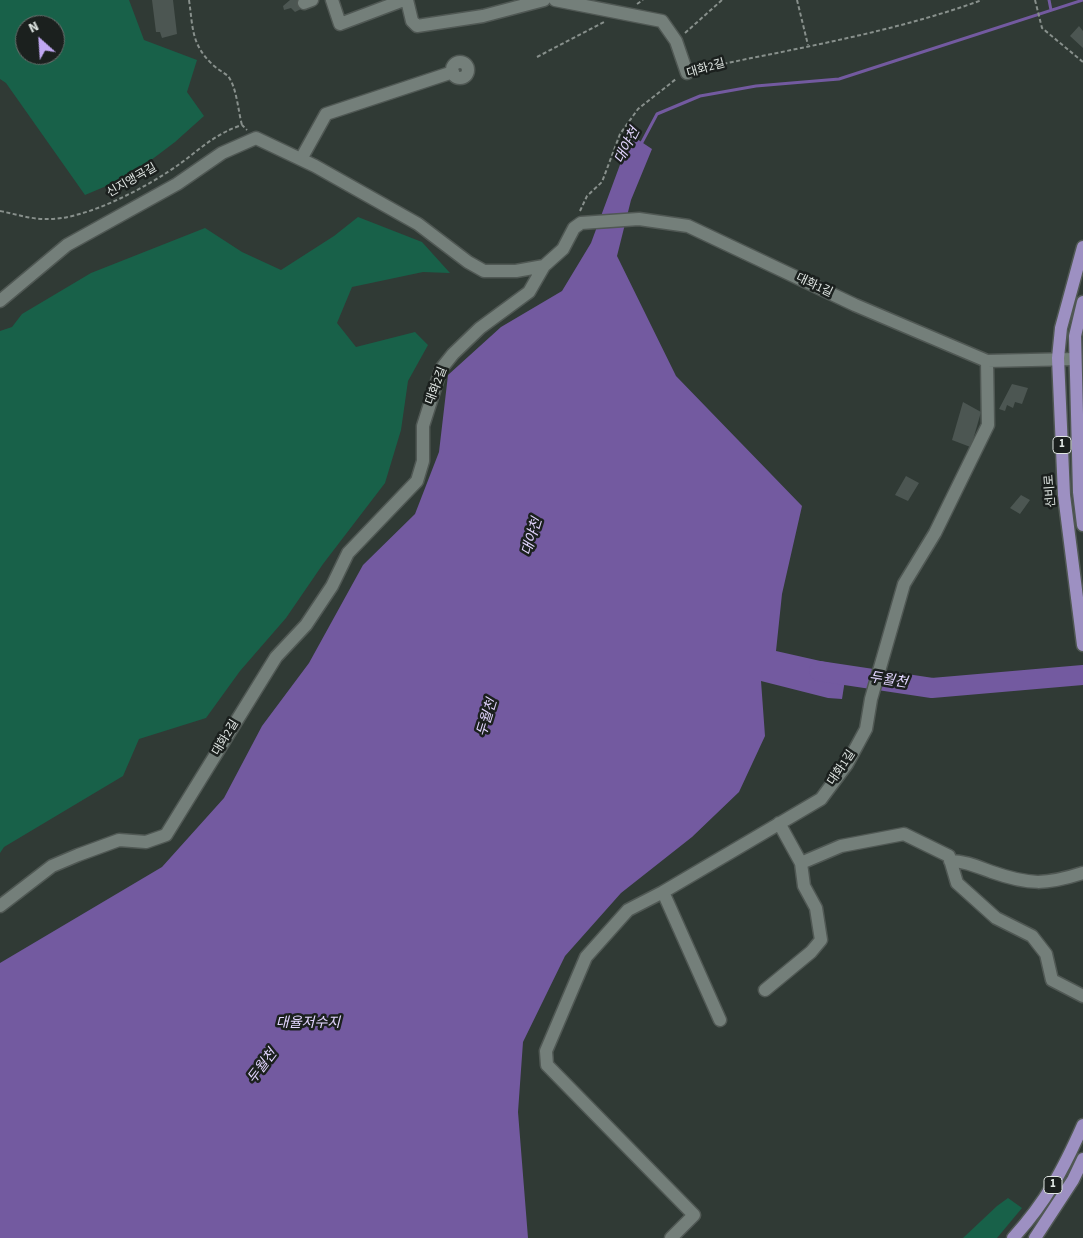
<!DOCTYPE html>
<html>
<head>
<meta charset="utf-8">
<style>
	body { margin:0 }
	#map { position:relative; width:1083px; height:1238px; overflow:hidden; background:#303a35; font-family:"Source Sans 3",sans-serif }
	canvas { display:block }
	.north { position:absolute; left:15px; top:15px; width:50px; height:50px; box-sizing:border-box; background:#1b201e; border:1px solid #6a6f6d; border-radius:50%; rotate:334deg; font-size:14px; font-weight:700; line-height:20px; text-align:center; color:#e0e6e3 }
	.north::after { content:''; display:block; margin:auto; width:18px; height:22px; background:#c1a8f3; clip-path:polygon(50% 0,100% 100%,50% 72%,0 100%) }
</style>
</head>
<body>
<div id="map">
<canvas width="1083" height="1238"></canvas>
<div class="north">N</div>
</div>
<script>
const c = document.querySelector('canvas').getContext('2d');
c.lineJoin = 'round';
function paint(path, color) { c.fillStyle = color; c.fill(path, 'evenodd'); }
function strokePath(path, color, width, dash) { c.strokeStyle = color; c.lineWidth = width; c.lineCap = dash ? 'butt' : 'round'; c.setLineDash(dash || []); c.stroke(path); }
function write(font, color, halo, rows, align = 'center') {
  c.font = font + ' "Source Sans 3","Noto Sans KR",sans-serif'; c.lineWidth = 5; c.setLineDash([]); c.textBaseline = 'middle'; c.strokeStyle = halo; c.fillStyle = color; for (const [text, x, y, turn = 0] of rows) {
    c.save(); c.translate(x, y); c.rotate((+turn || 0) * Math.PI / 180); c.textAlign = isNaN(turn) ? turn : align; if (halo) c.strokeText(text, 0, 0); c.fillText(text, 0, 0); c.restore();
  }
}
const green = new Path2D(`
	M 0,0 L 129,0 L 144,40 L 197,60 L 187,92 L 204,116 L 175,142 L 130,176 L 85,195 L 6,83 L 0,79 ZM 25,25 L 55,25 L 55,55 L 25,55 Z
	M 358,217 L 422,242 L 450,273 L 423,272 L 352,287 L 337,323 L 356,347 L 415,332 L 428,345 L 408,381 L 401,430 L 385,483 L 323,564 L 286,618 L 240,671 L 206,718 L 139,739 L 123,776 L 4,847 L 0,853 L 0,331 L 12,327 L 22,314 L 91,273 L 205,228 L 242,252 L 281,270 L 334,236 Z
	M 1008,1198 L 1022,1208 L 997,1238 L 963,1238 L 997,1206 Z`);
const water = new Path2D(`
	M 631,135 L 652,149 L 631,200 L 617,256 L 676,376 L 802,506 L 782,594 L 776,651 L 847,667 L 842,699 L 828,698 L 761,681 L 765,736 L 739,792 L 692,837 L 621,893 L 565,956 L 523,1042 L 518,1112 L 528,1238 L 0,1238 L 0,963 L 162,867 L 224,798 L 262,726 L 309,663 L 363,565 L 415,514 L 439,452 L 448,375 L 501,327 L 562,291 L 591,243 Z`);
const stream = new Path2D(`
	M 1049,0 L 1051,10
	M 640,146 L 657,114 L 700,96 L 756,86 L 839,79 L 1083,0`);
const river = new Path2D(`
	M 819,671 L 932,688 L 1083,675`);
const building = new Path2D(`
	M 152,0 L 173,0 L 177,34 L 162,38 L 160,32 L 156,32 Z
	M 290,0 L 301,0 L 305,7 L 295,12 L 291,8 L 284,10 L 283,6 Z
	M 1079,26 L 1083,31 L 1083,48 L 1070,36 Z
	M 1012,384 L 1028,388 L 1022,404 L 1015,402 L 1013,408 L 1007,405 L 1005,411 L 999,409 Z
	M 963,402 L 981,412 L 973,440 L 976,441 L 973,448 L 952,440 Z
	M 906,476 L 919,483 L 908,501 L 895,495 Z
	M 1021,495 L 1030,500 L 1020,514 L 1010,508 Z`);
const path = new Path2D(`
	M 189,0 C 193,27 191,44 212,64 C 217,69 223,72 228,76 C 237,88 238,111 242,125
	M 797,0 L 808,45
	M 1035,0 L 1042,28 L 1083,62
	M 637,4 L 643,0
	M 685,33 L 722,0
	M 537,57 L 604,22
	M 698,69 C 793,49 891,33 982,0
	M 0,211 C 15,214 30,219 45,219 C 85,221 149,186 181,163 C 201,148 217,133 242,125 L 247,130
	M 580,211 L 587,196 L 602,182 L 620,134 L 638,109 L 676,79`);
const minor = new Path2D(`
	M 332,0 L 340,24 L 404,0
	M 407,0 L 412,21 L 417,26 L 483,16 L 544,0
	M 555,0 L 662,21 L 676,41 L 687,73
	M 304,3 L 312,0
	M452 70a8 8 0 1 1 16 0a8 8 0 1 1-16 0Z
	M 301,159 L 326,114 L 453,72
	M 0,301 L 67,245 L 177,184 L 222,153 L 256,138 L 315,166 L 418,224 L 468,262 L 484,271 L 516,271 L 544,266
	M 950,861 C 965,861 978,867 992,872 C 1029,885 1046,885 1083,873
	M 801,863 L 841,846 L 904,834 L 949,856 L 957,883 L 996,918 L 1032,936 L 1046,954 L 1052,980 L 1083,996
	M 663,892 L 720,1020
	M 0,906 L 52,866 L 78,855 L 119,840 L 146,842 L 166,835 L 276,657 L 306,625 L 332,586 L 348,553 L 417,481 L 423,461 L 423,426 L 441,369 L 453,354 L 480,328 L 529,292 L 544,266 L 563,249 L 574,228 L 581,223 L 639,219 L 688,226 L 855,305 L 987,361 L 1075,359
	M 765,990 L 811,952 L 821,940 L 816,908 L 804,886 L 801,863 L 779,823
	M 671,1238 L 694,1215 L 547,1065 L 546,1051 L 586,957 L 628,910 L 663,892 L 821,799 L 847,764 L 866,729 L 871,699 L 904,584 L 935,533 L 988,425 L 987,361`);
const major = new Path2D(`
	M 1083,247 L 1061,328 L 1058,358 L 1064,495 L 1083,645
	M 1083,302 L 1075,336 L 1079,492 L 1083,525
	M 1013,1238 C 1046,1202 1063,1170 1083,1125
	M 1035,1238 L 1073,1180 L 1083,1159`);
const shields = [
	[1062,445,18],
	[1053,1185,18]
];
const shieldNames = [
	["1",1062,445],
	["1",1053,1185]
];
const streetNames = [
	["대화2길",706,69,-16],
	["신지앵곡길",132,181,-30],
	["대화1길",814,286,25],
	["대화2길",437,386,-69],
	["선비로",1051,491,-94],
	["대화2길",226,738,-59],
	["대화1길",842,768,-56]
];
const waterNames = [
	["대야천",628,146,-63],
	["대야천",533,537,-73],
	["두월천",888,681,9],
	["두월천",488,718,-73],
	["대율저수지",308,1024],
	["두월천",263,1067,-53]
];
paint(green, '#186149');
paint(water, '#735aa0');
strokePath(stream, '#735aa0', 3);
strokePath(river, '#735aa0', 20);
paint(building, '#4c5652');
strokePath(minor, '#505854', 15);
strokePath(major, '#505854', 15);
strokePath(path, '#88908c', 2, [4, 2.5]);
strokePath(minor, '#747f7a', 12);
strokePath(major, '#9d90c2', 12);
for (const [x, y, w] of shields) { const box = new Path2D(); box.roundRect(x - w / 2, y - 8.5, w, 17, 4); c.fillStyle = '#1b201e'; c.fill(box); strokePath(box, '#e0e6e3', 1); }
write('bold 11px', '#e0e6e3', null, shieldNames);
write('12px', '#e0e6e3', '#1b201e', streetNames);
write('italic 14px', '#e3d6ff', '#1b201e', waterNames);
</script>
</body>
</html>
